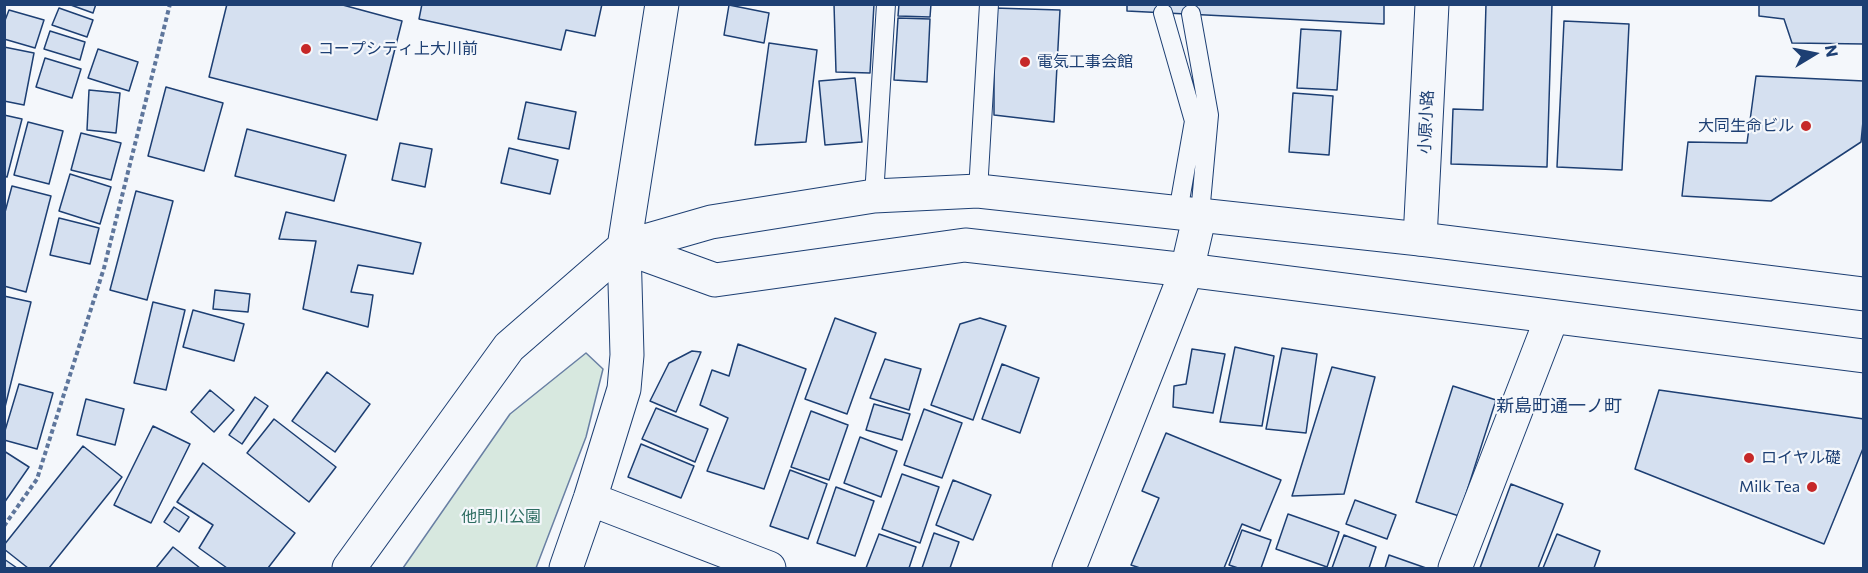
<!DOCTYPE html>
<html>
<head>
<meta charset="utf-8">
<style>
	body { margin:0 }
	#map { position:relative; width:1868px; height:573px; overflow:hidden; background:#f4f7fb; font-family:Commissioner,sans-serif }
	canvas { display:block }
	.frame { position:absolute; inset:0; border:6px solid #1d3f73; pointer-events:none }
	.north { position:absolute; left:1784px; top:24px; width:60px; height:60px; -webkit-text-stroke:4px #f4f7fb; paint-order:stroke; rotate:80deg; font-size:16px; font-weight:700; line-height:24px; text-align:center; color:#1d3f73 }
	.north::after { content:''; display:block; margin:auto; width:21px; height:27px; background:#1d3f73; clip-path:polygon(50% 0,100% 100%,50% 72%,0 100%) }
</style>
</head>
<body>
<div id="map">
<canvas width="1868" height="573"></canvas>
<div class="frame"></div>
<div class="north">N</div>
</div>
<script>
const c = document.querySelector('canvas').getContext('2d');
c.lineJoin = 'round';
function paint(path, color) { c.fillStyle = color; c.fill(path, 'evenodd'); }
function strokePath(path, color, width, dash) { c.strokeStyle = color; c.lineWidth = width; c.lineCap = dash ? 'butt' : 'round'; c.setLineDash(dash || []); c.stroke(path); }
function write(font, color, halo, rows, align = 'center') {
  c.font = font + ' Commissioner,"Noto Sans JP",sans-serif'; c.lineWidth = 4.5; c.setLineDash([]); c.textBaseline = 'middle'; c.strokeStyle = halo; c.fillStyle = color; for (const [text, x, y, turn = 0] of rows) {
    c.save(); c.translate(x, y); c.rotate((+turn || 0) * Math.PI / 180); c.textAlign = isNaN(turn) ? turn : align; if (halo) c.strokeText(text, 0, 0); c.fillText(text, 0, 0); c.restore();
  }
}
const green = new Path2D(`
	M 586,353 L 603,369 L 586,437 L 536,568 L 403,568 L 510,414 Z`);
const building = new Path2D(`
	M 68,4 L 96,4 L 93,13 Z
	M 227,4 L 339,4 L 402,21 L 377,120 L 209,77 Z
	M 422,4 L 602,4 L 595,36 L 566,30 L 561,50 L 419,19 Z
	M 834,4 L 874,4 L 870,73 L 836,72 Z
	M 899,4 L 931,4 L 930,17 L 898,16 Z
	M 1127,4 L 1384,4 L 1384,24 L 1127,11 Z
	M 1486,4 L 1552,4 L 1547,167 L 1451,164 L 1453,109 L 1483,110 Z
	M 1759,4 L 1864,4 L 1864,44 L 1792,43 L 1784,19 L 1759,16 Z
	M 729,5 L 769,13 L 764,43 L 724,35 Z
	M 59,8 L 93,20 L 87,37 L 52,25 Z
	M 994,8 L 1060,10 L 1054,122 L 994,115 Z
	M 9,10 L 44,20 L 35,48 L 4,39 L 4,23 Z
	M 898,18 L 930,19 L 927,82 L 894,80 Z
	M 1564,21 L 1629,24 L 1622,170 L 1557,167 Z
	M 1301,29 L 1341,31 L 1337,90 L 1297,88 Z
	M 50,31 L 85,42 L 80,60 L 44,49 Z
	M 769,43 L 817,50 L 806,142 L 755,145 Z
	M 4,47 L 34,53 L 24,105 L 4,101 Z
	M 98,49 L 138,62 L 129,91 L 88,78 Z
	M 45,58 L 81,69 L 72,98 L 36,87 Z
	M 1756,76 L 1864,81 L 1864,111 L 1861,142 L 1771,201 L 1682,196 L 1688,142 L 1747,143 Z
	M 855,78 L 862,142 L 825,145 L 819,81 Z
	M 166,87 L 223,103 L 204,171 L 148,156 Z
	M 89,90 L 120,93 L 116,133 L 87,130 Z
	M 1293,93 L 1333,96 L 1329,155 L 1289,152 Z
	M 526,102 L 576,112 L 569,149 L 518,139 Z
	M 4,115 L 22,119 L 7,177 L 4,176 Z
	M 28,122 L 63,131 L 49,184 L 14,175 Z
	M 247,129 L 346,155 L 334,201 L 235,176 Z
	M 81,133 L 121,143 L 111,180 L 71,170 Z
	M 400,143 L 432,149 L 425,187 L 392,180 Z
	M 509,148 L 558,160 L 550,194 L 501,183 Z
	M 70,174 L 111,187 L 100,224 L 59,211 Z
	M 12,186 L 51,196 L 26,292 L 4,286 L 4,216 Z
	M 136,191 L 173,201 L 147,300 L 110,290 Z
	M 286,212 L 421,243 L 413,274 L 358,265 L 351,292 L 373,295 L 368,327 L 303,309 L 316,241 L 279,239 Z
	M 59,218 L 99,228 L 90,264 L 50,255 Z
	M 215,290 L 250,294 L 248,312 L 213,309 Z
	M 4,296 L 31,302 L 4,411 Z
	M 153,302 L 185,310 L 166,390 L 134,383 Z
	M 193,310 L 244,324 L 234,361 L 183,347 Z
	M 835,318 L 876,333 L 847,414 L 805,399 Z
	M 980,318 L 1006,326 L 973,420 L 931,405 L 960,324 Z
	M 738,344 L 806,369 L 764,489 L 707,471 L 728,418 L 700,405 L 712,370 L 729,376 Z
	M 1235,347 L 1274,356 L 1262,426 L 1220,422 Z
	M 1282,348 L 1317,354 L 1306,433 L 1266,429 Z
	M 1192,349 L 1225,354 L 1213,413 L 1173,407 L 1174,386 L 1186,384 Z
	M 692,351 L 701,352 L 676,412 L 650,401 L 669,363 Z
	M 885,359 L 921,369 L 909,410 L 870,398 Z
	M 1002,364 L 1039,378 L 1020,433 L 982,419 Z
	M 1332,367 L 1375,377 L 1344,494 L 1292,496 Z
	M 327,372 L 370,404 L 335,452 L 292,421 Z
	M 19,384 L 53,393 L 37,449 L 4,440 L 4,434 Z
	M 1453,386 L 1496,400 L 1459,516 L 1416,502 Z
	M 210,390 L 234,410 L 214,432 L 191,412 Z
	M 1659,390 L 1864,419 L 1864,446 L 1824,544 L 1635,469 Z
	M 255,397 L 268,406 L 242,444 L 229,435 Z
	M 86,399 L 124,409 L 115,445 L 77,435 Z
	M 874,404 L 910,414 L 902,440 L 866,430 Z
	M 656,408 L 708,429 L 695,462 L 642,439 Z
	M 924,409 L 962,423 L 942,478 L 904,465 Z
	M 811,411 L 848,425 L 829,480 L 791,467 Z
	M 274,419 L 336,467 L 309,502 L 247,453 Z
	M 153,426 L 190,444 L 151,523 L 114,505 Z
	M 1166,433 L 1281,480 L 1260,531 L 1242,524 L 1224,568 L 1140,568 L 1131,565 L 1159,498 L 1142,491 Z
	M 860,437 L 897,451 L 881,497 L 844,483 Z
	M 641,444 L 694,466 L 681,498 L 628,477 Z
	M 83,446 L 122,477 L 49,568 L 28,568 L 4,549 L 4,545 Z
	M 4,451 L 29,467 L 4,503 Z
	M 203,463 L 295,533 L 268,568 L 227,568 L 199,548 L 213,525 L 177,502 Z
	M 790,470 L 827,484 L 808,539 L 770,526 Z
	M 902,474 L 939,487 L 920,543 L 882,529 Z
	M 953,480 L 991,495 L 973,540 L 936,525 Z
	M 1511,484 L 1563,504 L 1538,568 L 1480,568 Z
	M 836,487 L 874,501 L 855,556 L 817,543 Z
	M 1355,500 L 1396,515 L 1387,539 L 1346,524 Z
	M 174,507 L 189,517 L 179,532 L 164,522 Z
	M 1288,514 L 1339,532 L 1327,567 L 1276,549 Z
	M 1242,530 L 1271,540 L 1261,568 L 1238,568 L 1229,565 Z
	M 934,533 L 959,542 L 950,568 L 922,568 Z
	M 879,534 L 916,547 L 909,568 L 866,568 Z
	M 1557,534 L 1600,551 L 1594,568 L 1543,568 Z
	M 1344,535 L 1376,547 L 1369,568 L 1332,568 Z
	M 173,547 L 200,568 L 156,568 Z
	M 1389,555 L 1426,568 L 1385,568 Z
	M 4,559 L 17,568 L 4,568 Z`);
const path = new Path2D(`
	M 4,526 L 37,479 L 104,268 L 170,4`);
const service = new Path2D(`
	M 1163,13 L 1194,121 L 1178,212
	M 1191,14 L 1209,115 L 1200,214
	M 978,191 L 989,4
	M 874,196 L 886,4`);
const minor = new Path2D(`
	M 1420,239 L 1432,4
	M 590,499 L 769,568
	M 566,568 L 590,499 L 624,389 L 627,355 L 624,247
	M 1069,568 L 1187,270 L 1200,214
	M 1455,568 L 1552,317`);
const tertiary = new Path2D(`
	M 624,247 L 715,280 L 965,245 L 1187,270 L 1864,356
	M 624,247 L 711,222 L 874,196 L 978,191 L 1420,239 L 1864,294
	M 349,568 L 509,347 L 624,247 L 662,4`);
const markers = [
	[306,49,6,"#c62828"],
	[1025,62,6,"#c62828"],
	[1806,126,6,"#c62828"],
	[1749,458,6,"#c62828"],
	[1812,487,6,"#c62828"]
];
const poiNames = [
	["コープシティ上大川前",318,49],
	["電気工事会館",1037,62],
	["大同生命ビル",1794,126,"right"],
	["ロイヤル礎",1761,458],
	["Milk Tea",1800,487,"right"]
];
const streetNames = [
	["小原小路",1426,122,-87]
];
const parkNames = [
	["他門川公園",501,517]
];
const neighbourhoodNames = [
	["新島町通一ノ町",1559,406]
];
paint(green, '#d7e8df');
strokePath(green, '#687fa3', 1.5);
paint(building, '#d5e0f0');
strokePath(building, '#1d3f73', 1.5);
strokePath(service, '#1d3f73', 20);
strokePath(minor, '#1d3f73', 35);
strokePath(tertiary, '#1d3f73', 35);
strokePath(path, '#5e769c', 4, [4.5, 3]);
strokePath(service, '#f4f7fb', 18);
strokePath(minor, '#f4f7fb', 33);
strokePath(tertiary, '#f4f7fb', 33);
for (const [x, y, r, color] of markers) { const dot = new Path2D(); dot.arc(x, y, r, 0, 2 * Math.PI); c.fillStyle = color; c.fill(dot); strokePath(dot, '#f4f7fb', 2); }
write('16px', '#1d3f73', '#f4f7fb', poiNames, 'left');
write('16px', '#1d3f73', '#f4f7fb', streetNames);
write('16px', '#2c6c60', '#f4f7fb', parkNames);
write('18px', '#1d3f73', '#f4f7fb', neighbourhoodNames);
</script>
</body>
</html>
